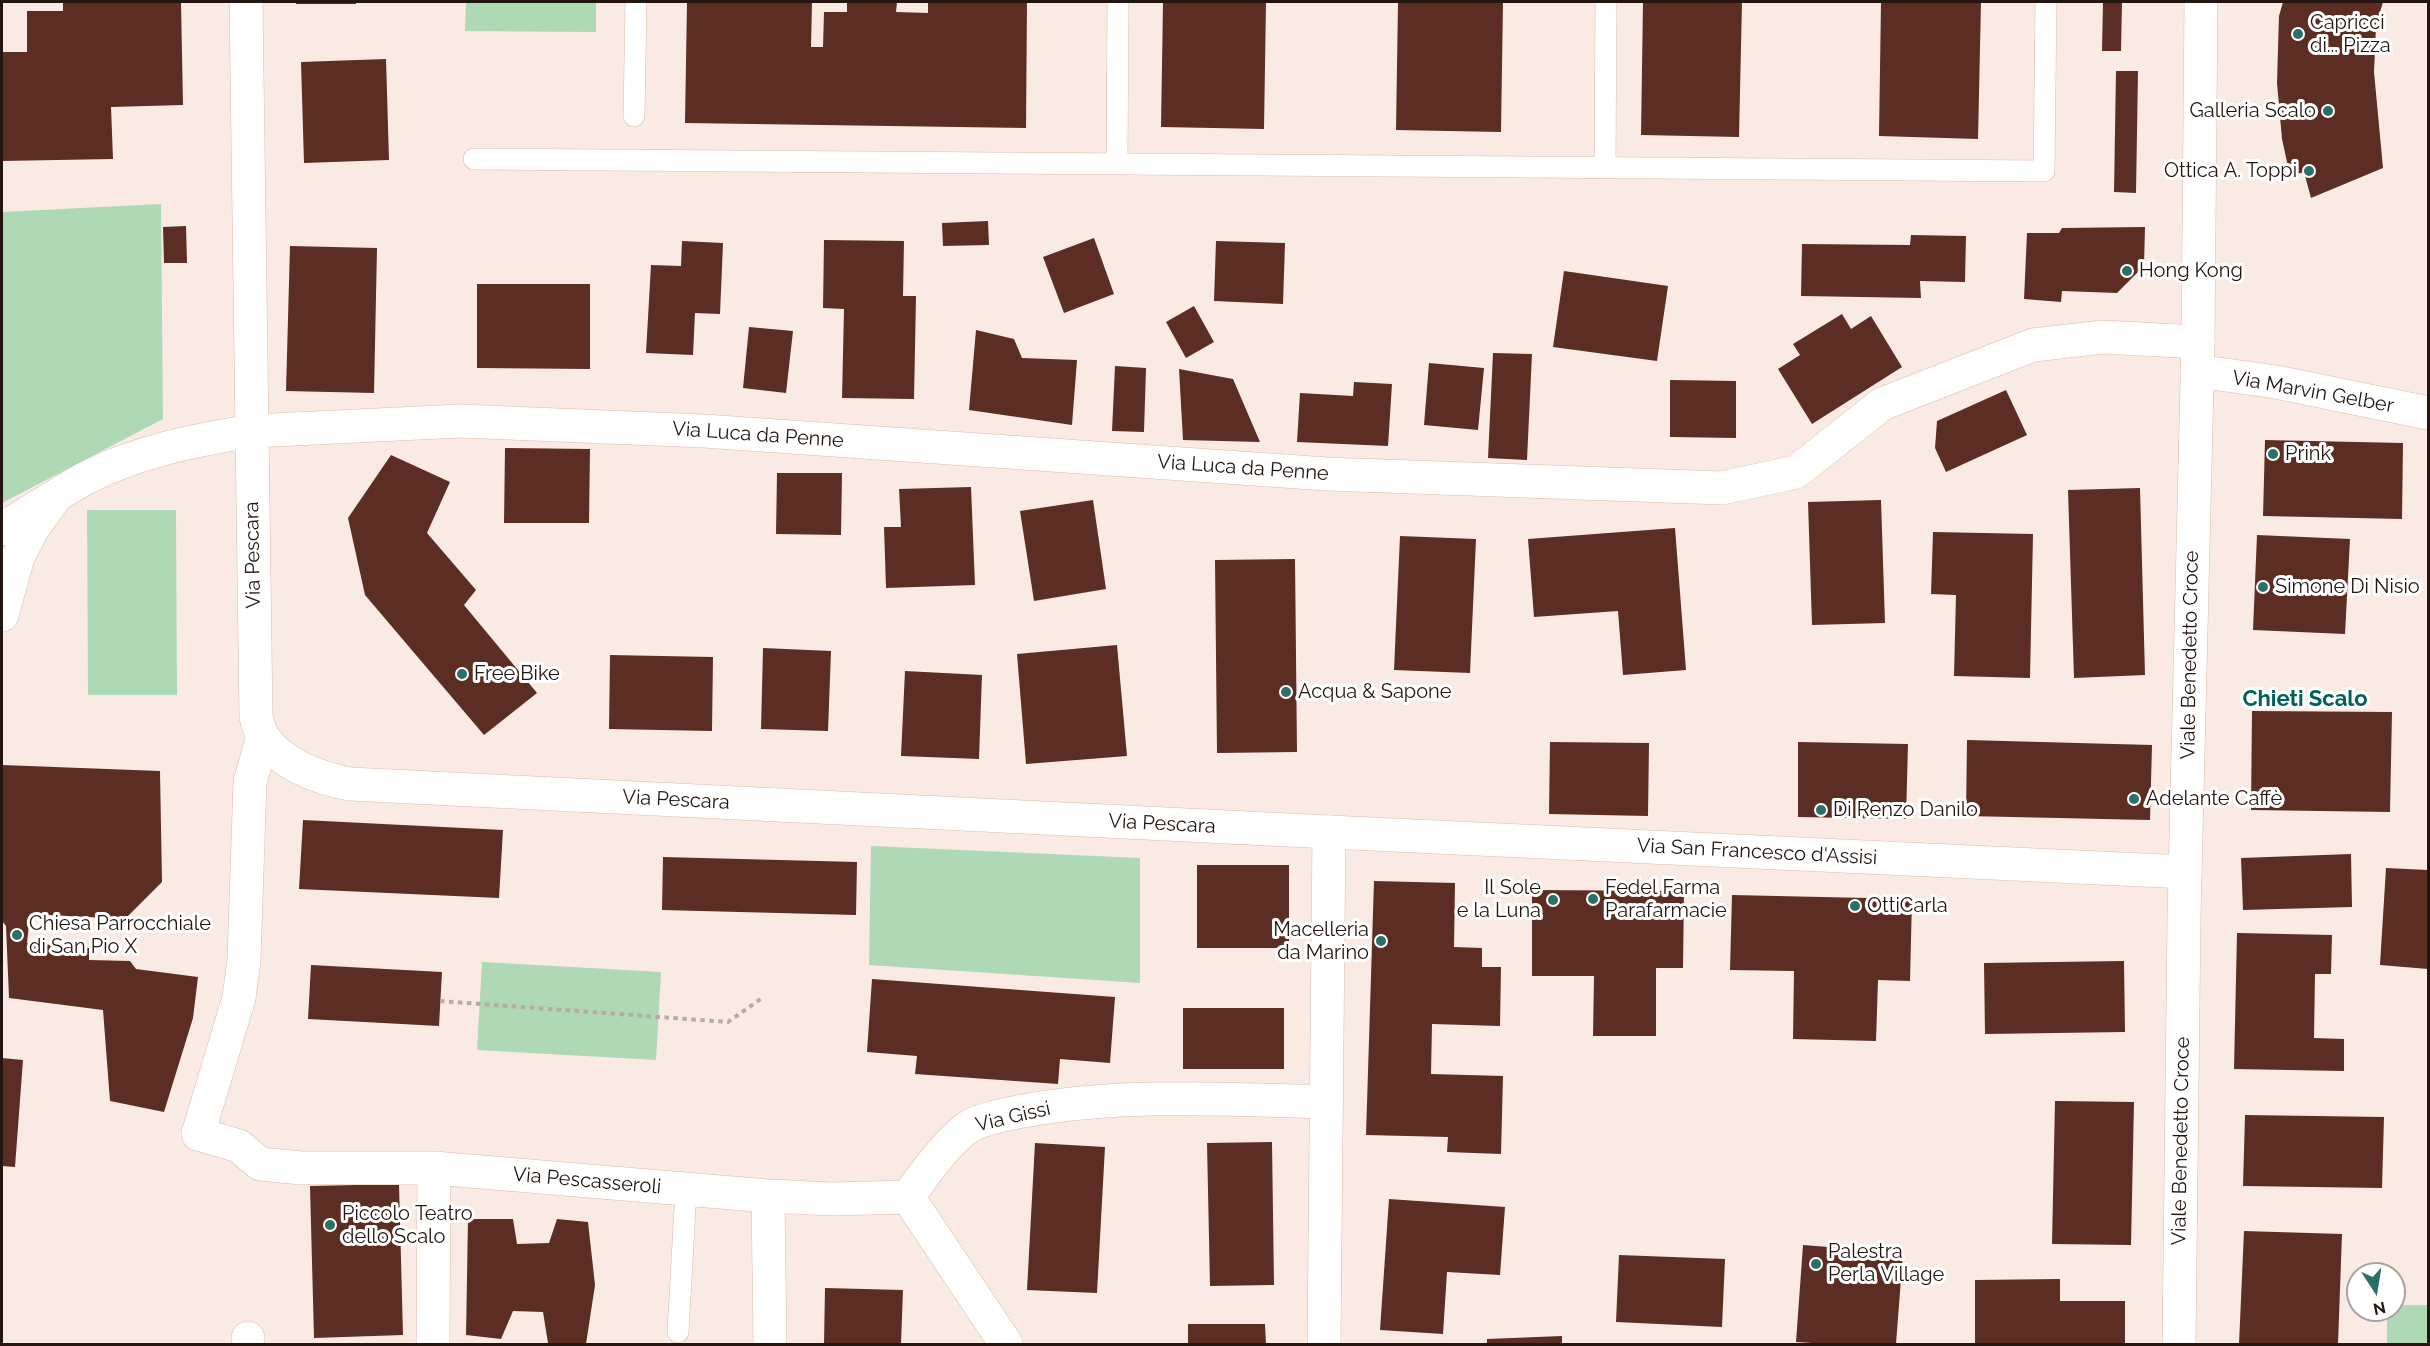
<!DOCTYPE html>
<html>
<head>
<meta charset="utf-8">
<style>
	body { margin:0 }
	#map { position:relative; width:2430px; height:1346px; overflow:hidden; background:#f9eae4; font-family:Raleway,sans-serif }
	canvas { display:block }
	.frame { position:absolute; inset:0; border:3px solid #231611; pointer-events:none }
	.north { position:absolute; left:2346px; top:1262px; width:60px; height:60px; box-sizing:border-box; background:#fff; border:2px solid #a7a2a0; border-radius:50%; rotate:168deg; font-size:16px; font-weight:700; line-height:24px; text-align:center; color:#231611 }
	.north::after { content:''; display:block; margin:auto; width:21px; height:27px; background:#2a7066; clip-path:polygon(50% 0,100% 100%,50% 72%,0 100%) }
</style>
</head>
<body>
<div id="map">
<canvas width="2430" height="1346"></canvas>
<div class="frame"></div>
<div class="north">N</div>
</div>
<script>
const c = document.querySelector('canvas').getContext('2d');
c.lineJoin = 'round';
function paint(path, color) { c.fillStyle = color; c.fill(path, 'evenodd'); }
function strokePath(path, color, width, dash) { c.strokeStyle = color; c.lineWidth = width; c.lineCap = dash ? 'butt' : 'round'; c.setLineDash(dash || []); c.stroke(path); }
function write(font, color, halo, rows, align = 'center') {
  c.font = font + ' Raleway,sans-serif'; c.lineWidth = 6; c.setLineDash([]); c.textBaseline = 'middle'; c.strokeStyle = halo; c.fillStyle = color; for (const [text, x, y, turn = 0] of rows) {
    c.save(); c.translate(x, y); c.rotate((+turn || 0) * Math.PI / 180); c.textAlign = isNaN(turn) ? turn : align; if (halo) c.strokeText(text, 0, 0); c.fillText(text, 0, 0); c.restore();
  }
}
const green = new Path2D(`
	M 466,2 L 596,2 L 596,32 L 465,31 Z
	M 161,204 L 163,419 L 2,503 L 2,212 Z
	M 87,510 L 176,510 L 177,695 L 88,695 Z
	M 871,846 L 1140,858 L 1140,983 L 869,965 Z
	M 482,962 L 661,972 L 656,1060 L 477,1050 Z
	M 2394,1305 L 2428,1305 L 2428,1344 L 2387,1344 L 2387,1310 L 2394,1310 Z`);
const building = new Path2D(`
	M 63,2 L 181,2 L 183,105 L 111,107 L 113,159 L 2,161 L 2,52 L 27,52 L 27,11 L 63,11 Z
	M 296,2 L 356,2 L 356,4 L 296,4 Z
	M 687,2 L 812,3 L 811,47 L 823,47 L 824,12 L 847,12 L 847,2 L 897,2 L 896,12 L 928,13 L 928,2 L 1027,2 L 1026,128 L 685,123 Z
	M 1163,2 L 1266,2 L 1264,129 L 1161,127 Z
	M 1398,2 L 1503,2 L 1501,132 L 1396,130 Z
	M 1643,2 L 1742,2 L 1739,137 L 1641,135 Z
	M 1881,2 L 1981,2 L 1978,139 L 1879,136 Z
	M 2103,2 L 2122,2 L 2121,51 L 2102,51 Z
	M 2283,2 L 2383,2 L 2376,26 L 2374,72 L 2383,168 L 2311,198 L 2304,172 L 2290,176 L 2282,139 L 2277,83 L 2279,16 Z
	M 386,59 L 389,160 L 304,163 L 301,62 Z
	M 2116,71 L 2138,71 L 2136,193 L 2114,192 Z
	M 988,221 L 989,245 L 943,246 L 942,223 Z
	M 186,226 L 187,263 L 164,263 L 163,227 Z
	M 2145,227 L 2144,266 L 2117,293 L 2062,291 L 2061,302 L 2024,299 L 2027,233 L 2059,233 L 2062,228 Z
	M 1911,235 L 1966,236 L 1965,282 L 1920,281 L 1921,298 L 1801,296 L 1802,244 L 1910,245 Z
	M 1094,238 L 1114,294 L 1064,313 L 1043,257 Z
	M 824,240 L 904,241 L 903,296 L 916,296 L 914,399 L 842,398 L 844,309 L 823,308 Z
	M 682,241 L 723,243 L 720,314 L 695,313 L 693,355 L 646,353 L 651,265 L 681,266 Z
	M 1216,241 L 1285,243 L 1283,304 L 1214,301 Z
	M 290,246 L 377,248 L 374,393 L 286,391 Z
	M 1564,271 L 1668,286 L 1657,361 L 1553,347 Z
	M 477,284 L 590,284 L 590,369 L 477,368 Z
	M 1194,306 L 1214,342 L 1186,358 L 1166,322 Z
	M 1842,314 L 1851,329 L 1871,316 L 1902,367 L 1812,424 L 1778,369 L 1800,355 L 1793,344 Z
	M 749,327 L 793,331 L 786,393 L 743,388 Z
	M 976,330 L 1014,339 L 1022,358 L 1077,360 L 1072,425 L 969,410 Z
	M 1493,353 L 1532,354 L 1527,460 L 1488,458 Z
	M 1429,363 L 1484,368 L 1478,430 L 1424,425 Z
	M 1115,366 L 1146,368 L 1144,432 L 1112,431 Z
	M 1179,369 L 1233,379 L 1260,442 L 1183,440 Z
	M 1670,380 L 1736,381 L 1736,438 L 1670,437 Z
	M 1354,382 L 1392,384 L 1388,446 L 1297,442 L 1300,393 L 1353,396 Z
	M 2006,390 L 2027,435 L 1946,472 L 1935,448 L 1937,421 Z
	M 2265,440 L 2403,443 L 2402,519 L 2263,516 Z
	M 505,448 L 590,449 L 589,523 L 504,523 Z
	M 391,455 L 450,482 L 427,533 L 476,590 L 464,605 L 537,693 L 484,735 L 365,595 L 348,518 Z
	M 777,473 L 842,473 L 841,535 L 776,534 Z
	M 971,487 L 975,585 L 886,588 L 884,527 L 901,527 L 899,489 Z
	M 2140,488 L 2145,675 L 2074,678 L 2068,490 Z
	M 1093,500 L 1106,589 L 1034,601 L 1020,511 Z
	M 1881,500 L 1885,623 L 1812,625 L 1808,502 Z
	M 1675,528 L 1686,670 L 1623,675 L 1618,611 L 1534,617 L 1528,539 Z
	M 1933,532 L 2033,534 L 2030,678 L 1954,676 L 1956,595 L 1931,594 Z
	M 2257,535 L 2350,539 L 2345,634 L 2253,630 Z
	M 1400,536 L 1476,539 L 1470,673 L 1394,670 Z
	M 1295,559 L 1297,752 L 1217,753 L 1215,560 Z
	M 1117,645 L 1127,756 L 1026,764 L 1017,654 Z
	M 763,648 L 831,651 L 828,731 L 761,729 Z
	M 610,655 L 713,657 L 712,731 L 609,729 Z
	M 905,671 L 982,675 L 979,759 L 901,756 Z
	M 2252,711 L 2392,712 L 2390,812 L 2251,810 Z
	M 1967,740 L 2152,745 L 2150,820 L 1966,816 Z
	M 1550,742 L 1649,743 L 1648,816 L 1549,814 Z
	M 1798,742 L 1908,744 L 1906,819 L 1798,817 Z
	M 2,765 L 160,771 L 162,882 L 125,919 L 30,914 L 27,943 L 89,948 L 89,960 L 130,961 L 136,969 L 198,977 L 193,1018 L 164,1112 L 110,1101 L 103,1010 L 9,998 L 6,926 L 2,921 Z
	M 303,820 L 503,830 L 499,898 L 299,889 Z
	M 2351,854 L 2352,907 L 2243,910 L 2241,858 Z
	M 663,857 L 857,862 L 856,915 L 662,910 Z
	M 1197,865 L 1289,865 L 1289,948 L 1197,948 Z
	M 2386,868 L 2428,870 L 2428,969 L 2380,965 Z
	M 1374,881 L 1455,883 L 1454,947 L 1482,948 L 1482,967 L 1501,967 L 1500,1026 L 1432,1024 L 1431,1074 L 1503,1076 L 1501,1154 L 1447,1152 L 1448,1137 L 1366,1135 Z
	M 1532,890 L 1684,891 L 1683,968 L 1656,968 L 1656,1036 L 1593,1036 L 1594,976 L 1532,976 Z
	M 1732,895 L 1912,899 L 1910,981 L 1878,980 L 1876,1041 L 1793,1039 L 1794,971 L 1730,970 Z
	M 2237,933 L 2332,935 L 2331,974 L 2315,974 L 2314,1038 L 2344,1039 L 2344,1071 L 2234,1069 Z
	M 2124,961 L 2125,1032 L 1985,1034 L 1984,963 Z
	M 311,965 L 442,972 L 439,1026 L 308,1019 Z
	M 872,979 L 1115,997 L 1110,1063 L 1060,1059 L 1058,1084 L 915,1074 L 917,1056 L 867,1052 Z
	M 1183,1008 L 1284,1008 L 1284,1069 L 1183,1069 Z
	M 2,1058 L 23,1060 L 15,1167 L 2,1166 Z
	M 2055,1101 L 2134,1102 L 2131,1245 L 2052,1244 Z
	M 2245,1115 L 2384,1117 L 2382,1188 L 2243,1186 Z
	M 1272,1142 L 1274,1285 L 1210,1286 L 1207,1143 Z
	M 1035,1143 L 1105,1147 L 1097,1293 L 1027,1290 Z
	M 399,1184 L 403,1335 L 314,1338 L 310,1186 Z
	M 1389,1199 L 1505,1207 L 1500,1275 L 1447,1272 L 1443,1334 L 1380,1330 Z
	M 468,1219 L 513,1219 L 517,1244 L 549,1243 L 557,1219 L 588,1222 L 595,1285 L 586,1344 L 548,1343 L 543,1312 L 513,1311 L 501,1339 L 466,1335 Z
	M 2244,1231 L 2342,1234 L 2338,1344 L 2239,1344 Z
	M 1803,1245 L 1903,1253 L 1896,1344 L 1829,1344 L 1796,1342 Z
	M 1619,1255 L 1725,1259 L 1722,1327 L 1616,1322 Z
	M 2060,1279 L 2060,1301 L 2125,1301 L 2125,1344 L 1975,1344 L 1975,1280 Z
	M 825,1288 L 903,1290 L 901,1344 L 824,1344 Z
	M 1188,1324 L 1265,1324 L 1266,1344 L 1188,1344 Z
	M 1562,1336 L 1562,1344 L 1487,1344 L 1487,1339 Z`);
const path = new Path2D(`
	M 440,1001 L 728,1022 L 762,998`);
const lane = new Path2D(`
	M 634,116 L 636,2
	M 474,159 L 2044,171 L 2046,2
	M 1117,164 L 1118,2
	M 1605,168 L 1606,2
	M 678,1332 L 686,1190`);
const street = new Path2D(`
	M 252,431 L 460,421 L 704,431 L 1327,474 L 1722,488 L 1796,472 L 1882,404 L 2033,345 L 2103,337 L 2198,342
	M 2,615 L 18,557 L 33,528 L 56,496
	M 263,737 L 250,782 L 244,960 L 239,998 L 198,1134 L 239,1146 L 260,1164 L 302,1168 L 434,1168
	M 1329,832 L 2185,872
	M 768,1196 L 770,1344
	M 908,1197 C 922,1177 947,1142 967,1128 C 979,1119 1008,1114 1023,1111 C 1124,1093 1226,1099 1327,1102
	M 908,1197 L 1006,1344
	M 248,1344 L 248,1338
	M 433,1344 L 434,1168 L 768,1196 L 833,1199 L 908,1197`);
const secondary = new Path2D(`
	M 246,2 L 256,717 C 258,724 260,733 264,739 C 285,766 318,778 350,784 L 1329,832 L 1324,1344
	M 2197,371 L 2276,382 L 2428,413
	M 2,529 C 29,512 56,495 84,479 C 135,452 195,440 252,431`);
const primary = new Path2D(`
	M 2179,1344 L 2184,918 L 2198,342 L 2201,2`);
const markers = [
	[2298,34,6,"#2a7066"],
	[2328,111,6,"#2a7066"],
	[2309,171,6,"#2a7066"],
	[2127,271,6,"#2a7066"],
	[2273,454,6,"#2a7066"],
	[2263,587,6,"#2a7066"],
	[462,674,6,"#2a7066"],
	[1286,692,6,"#2a7066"],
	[2134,799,6,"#2a7066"],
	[1821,810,6,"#2a7066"],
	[1593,899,6,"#2a7066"],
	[1553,900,6,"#2a7066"],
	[1855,906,6,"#2a7066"],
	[17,935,6,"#2a7066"],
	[1381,941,6,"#2a7066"],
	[330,1225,6,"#2a7066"],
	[1816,1264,6,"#2a7066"]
];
const poiNames = [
	["Capricci",2310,23],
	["di... Pizza",2310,46],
	["Galleria Scalo",2316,111,"right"],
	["Ottica A. Toppi",2297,171,"right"],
	["Hong Kong",2139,271],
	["Prink",2285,454],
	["Simone Di Nisio",2275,587],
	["Free Bike",474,674],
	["Acqua & Sapone",1298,692],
	["Adelante Caffè",2146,799],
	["Di Renzo Danilo",1833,810],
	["Il Sole",1541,888,"right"],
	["e la Luna",1541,911,"right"],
	["Fedel Farma",1605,888],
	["Parafarmacie",1605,911],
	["OttiCarla",1867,906],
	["Chiesa Parrocchiale",29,924],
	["di San Pio X",29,947],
	["Macelleria",1369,930,"right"],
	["da Marino",1369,953,"right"],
	["Piccolo Teatro",342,1214],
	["dello Scalo",342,1237],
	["Palestra",1828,1252],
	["Perla Village",1828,1275]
];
const streetNames = [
	["Via Marvin Gelber",2313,392,10],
	["Via Luca da Penne",758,435,4],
	["Via Luca da Penne",1243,468,4],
	["Via Pescara",253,555,-91],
	["Viale Benedetto Croce",2190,655,-89],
	["Via Pescara",676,800,3],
	["Via Pescara",1162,824,3],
	["Via San Francesco d'Assisi",1757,852,3],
	["Via Gissi",1013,1117,-13],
	["Viale Benedetto Croce",2181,1141,-89],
	["Via Pescasseroli",587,1181,5]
];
const quarterNames = [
	["Chieti Scalo",2305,699]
];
paint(green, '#afd8b5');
paint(building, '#5c2e23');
strokePath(lane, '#deb9ab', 22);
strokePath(street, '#deb9ab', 34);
strokePath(secondary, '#deb9ab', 34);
strokePath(primary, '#deb9ab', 34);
strokePath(path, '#b8aaa4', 4, [4.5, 4.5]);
strokePath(lane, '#fff', 21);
strokePath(street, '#fff', 33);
strokePath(secondary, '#fff', 33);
strokePath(primary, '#fff', 33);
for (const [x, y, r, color] of markers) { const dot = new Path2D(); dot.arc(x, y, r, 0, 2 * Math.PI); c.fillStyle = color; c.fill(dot); strokePath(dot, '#fff', 2); }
write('20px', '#231611', '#fff', poiNames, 'left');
write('20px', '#231611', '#fff', streetNames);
write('bold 22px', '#006258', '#fff', quarterNames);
</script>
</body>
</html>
